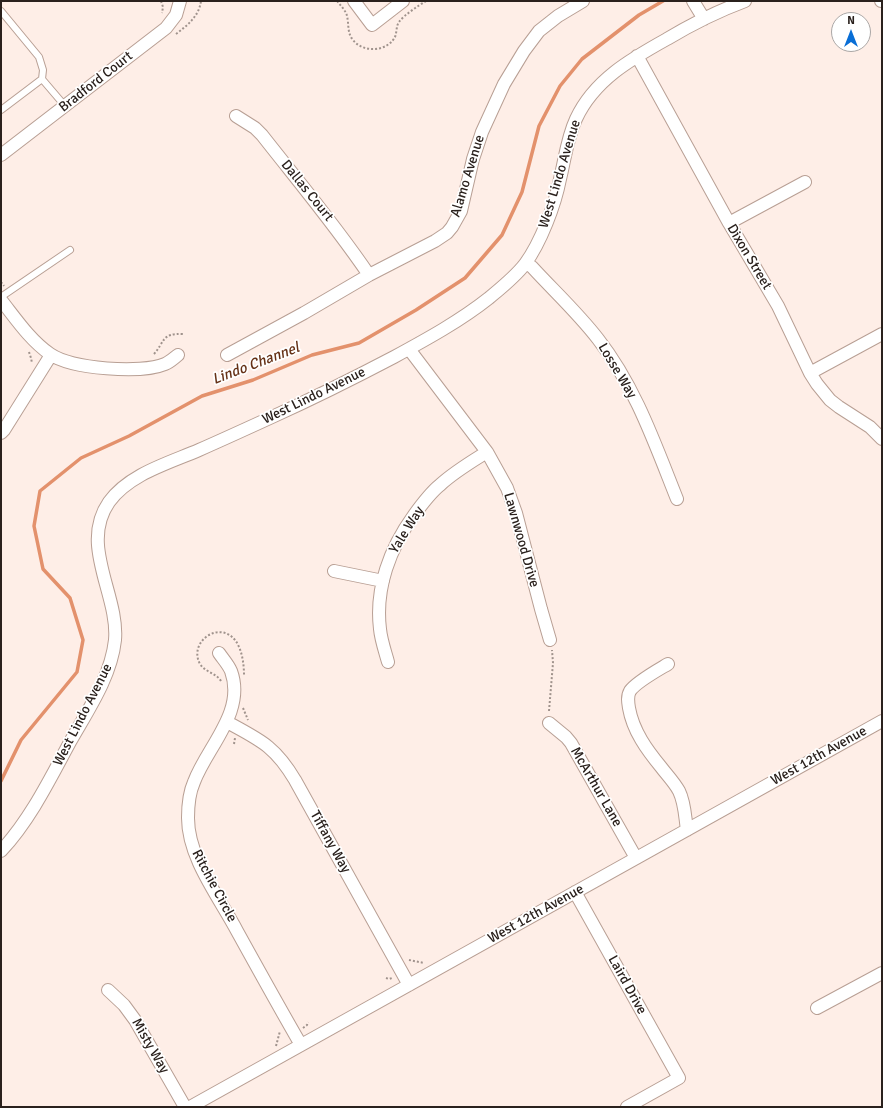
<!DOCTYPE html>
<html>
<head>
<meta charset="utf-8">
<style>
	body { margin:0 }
	#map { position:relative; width:883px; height:1108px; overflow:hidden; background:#feeee7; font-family:Signika,sans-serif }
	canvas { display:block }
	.frame { position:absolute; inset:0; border:2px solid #2a211d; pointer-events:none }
	.north { position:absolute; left:831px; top:12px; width:40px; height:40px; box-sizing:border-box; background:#fff; border:1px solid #aaa6a5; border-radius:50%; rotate:0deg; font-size:11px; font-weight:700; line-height:16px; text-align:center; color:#2a211d }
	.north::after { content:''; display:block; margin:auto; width:14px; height:18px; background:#096ed6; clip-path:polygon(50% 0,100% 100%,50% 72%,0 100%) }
</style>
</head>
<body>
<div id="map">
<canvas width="883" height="1108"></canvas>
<div class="frame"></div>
<div class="north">N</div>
</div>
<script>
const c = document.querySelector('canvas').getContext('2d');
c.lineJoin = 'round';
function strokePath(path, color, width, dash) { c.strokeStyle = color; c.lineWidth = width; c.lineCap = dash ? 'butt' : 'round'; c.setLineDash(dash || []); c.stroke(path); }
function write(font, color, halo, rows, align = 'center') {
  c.font = font + ' Signika,sans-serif'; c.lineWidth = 3.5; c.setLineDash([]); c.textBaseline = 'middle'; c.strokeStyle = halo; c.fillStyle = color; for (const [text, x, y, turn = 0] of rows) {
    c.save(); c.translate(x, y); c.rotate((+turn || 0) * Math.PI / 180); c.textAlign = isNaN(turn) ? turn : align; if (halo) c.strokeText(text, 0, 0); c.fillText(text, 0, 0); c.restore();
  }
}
const stream = new Path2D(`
	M 1,781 L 21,740 L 77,672 L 83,640 L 70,598 L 43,569 L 34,526 L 40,491 L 81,458 L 129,436 L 202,396 L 253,380 L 312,355 L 359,343 L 416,310 L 465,278 L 502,235 L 522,192 L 539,126 L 560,86 L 582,59 L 639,15 L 663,1`);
const path = new Path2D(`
	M 161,1 L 163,7 L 162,13
	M 337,1 C 341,6 346,11 347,16 C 349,24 347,33 353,40 C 363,53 387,52 395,37 C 397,32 396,26 399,22 C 404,15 418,6 426,1
	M 373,1 L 380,1
	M 176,34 C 188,25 199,16 201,1
	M 1,282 L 4,286
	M 29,352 L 31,358 L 32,363
	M 154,354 C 165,342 161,333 183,334
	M 221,681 C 216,673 205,672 200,664 C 188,642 219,620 235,640 C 242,649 244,664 244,675
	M 243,708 L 248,720
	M 549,711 L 553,663 L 552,650
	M 234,744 L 235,738
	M 409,960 L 424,963
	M 386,978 L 389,979 L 392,978
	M 303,1028 L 307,1025 L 308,1022
	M 276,1046 L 280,1031`);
const service = new Path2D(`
	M 1,11 L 39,57 L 43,70 L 42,79 L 1,110
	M 42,79 L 65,106
	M 1,297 L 70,250`);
const minor = new Path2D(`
	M 354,1 L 372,25 L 403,1
	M 693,1 L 704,19
	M 881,1 L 882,1
	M 637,56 L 729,223 L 778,306 L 810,373 L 817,384 L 830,400 L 839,407 L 870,427 L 882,439
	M 236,116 L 255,128 L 262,135 C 298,181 336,226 369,275
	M 1,155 L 166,28 L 176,15 L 180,1
	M 729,223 L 805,182
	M 526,263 L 532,267 C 554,291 578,313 598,339 C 635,386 655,444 677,499
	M 1,300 C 16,319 30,340 50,354 C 72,369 141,374 165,364 C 170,362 174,358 178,355
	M 409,349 L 487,452 L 507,488 L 516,513 L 541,609 L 550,640
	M 227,355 L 304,313 L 369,275 L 435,241 L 447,233 L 452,227 L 461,211 L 473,159 L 482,132 L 504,84 L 524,51 L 539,31 L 558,16 L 583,1
	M 810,373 L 882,334
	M 1,433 L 4,430 L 51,355
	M 334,571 L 383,581
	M 219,653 C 223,659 228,664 231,671 C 246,712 207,747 194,782 C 189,793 188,806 188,818 C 188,858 219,897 237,931 C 258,969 279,1007 301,1045
	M 388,662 C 385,651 381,640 380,629 C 375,588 390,548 414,515 C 422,504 430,493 440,485 C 454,472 471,462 487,452
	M 668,664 C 658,670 636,682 630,691 C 627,696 628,702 629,708 C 633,731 647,750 661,767 C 667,775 674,782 679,791 C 685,803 685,817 687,830
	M 227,722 C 260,740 275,746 295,780 L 409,985
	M 549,723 L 566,737 L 571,743 L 636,858
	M 1,851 C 30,820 50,779 70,742 C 88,710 111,677 115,640 C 119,595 79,545 109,502 C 129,474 169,463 199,450 C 224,439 248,428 272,417 C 314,398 354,378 394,357 C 427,339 460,321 489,298 C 501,288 515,277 525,264 C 541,242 555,205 560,179 C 565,159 567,138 576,119 C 594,80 631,59 667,39 C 692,24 718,11 745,1
	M 575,892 L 679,1078 L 627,1107
	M 108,990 L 124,1005 L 135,1020 L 185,1107
	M 817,1008 L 882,973
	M 190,1107 L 882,721`);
const streetNames = [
	["Bradford Court",96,82,-38],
	["West Lindo Avenue",560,174,-73],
	["Alamo Avenue",468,176,-73],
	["Dallas Court",307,191,51],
	["Dixon Street",749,257,59],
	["Losse Way",617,371,59],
	["West Lindo Avenue",314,396,-26],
	["Yale Way",407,530,-58],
	["Lawnwood Drive",521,540,74],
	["West Lindo Avenue",83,715,-63],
	["West 12th Avenue",819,756,-29],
	["McArthur Lane",596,787,60],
	["Tiffany Way",330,842,61],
	["Ritchie Circle",214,886,62],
	["West 12th Avenue",536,914,-29],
	["Laird Drive",627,985,61],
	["Misty Way",150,1046,60]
];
const waterNames = [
	["Lindo Channel",256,364,-21]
];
strokePath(stream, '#e3916c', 3.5);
strokePath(service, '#b89f94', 8);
strokePath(minor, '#b89f94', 14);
strokePath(path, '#a0938d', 2, [2, 2]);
strokePath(service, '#fff', 6);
strokePath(minor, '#fff', 12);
write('14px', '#2a211d', '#fff', streetNames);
write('italic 15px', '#653116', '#fff', waterNames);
</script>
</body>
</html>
